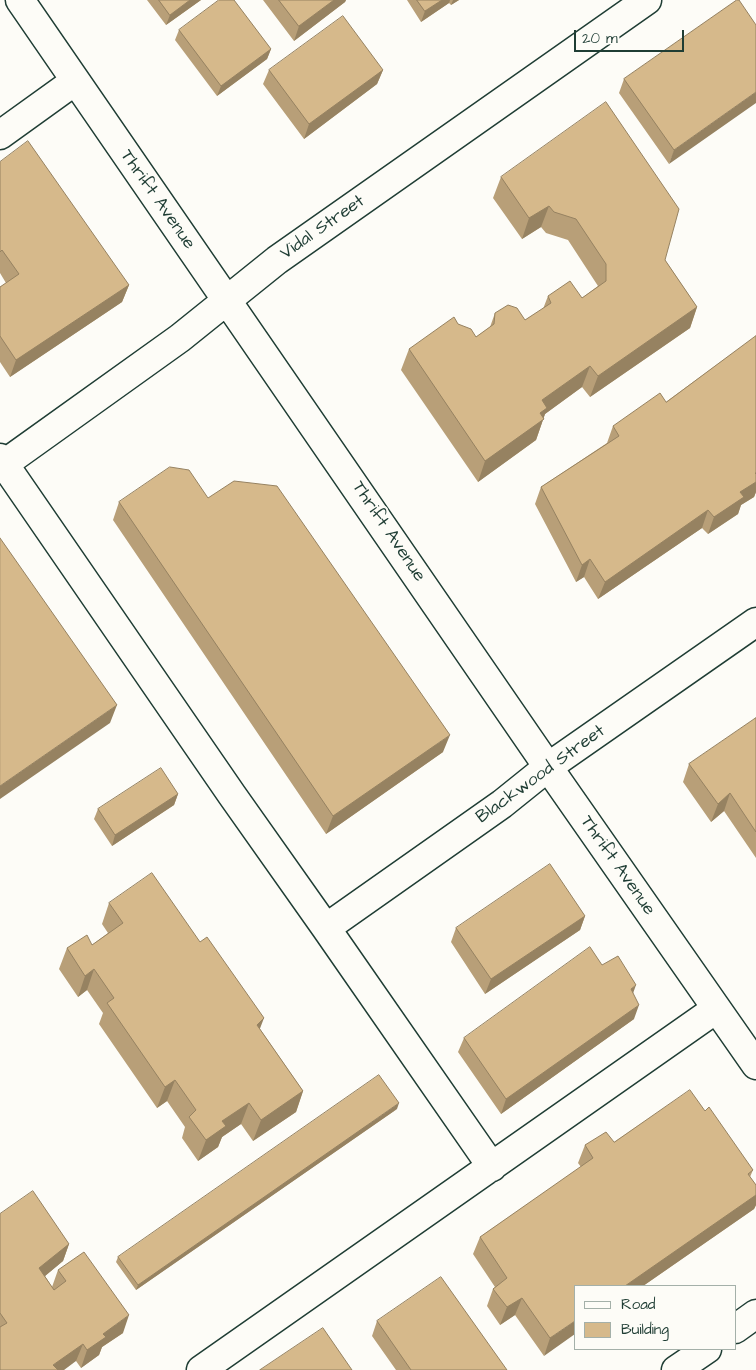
<!DOCTYPE html>
<html>
<head>
<meta charset="utf-8">
<style>
	body { margin:0 }
	#map { position:relative; width:756px; height:1370px; overflow:hidden; background:#fdfcf7; font-family:"Architects Daughter",sans-serif }
	canvas { display:block }
	.legend { position:absolute; left:574px; top:1285px; width:162px; height:65px; box-sizing:border-box; background:#fdfcf7; border:1px solid #a4b0a9; margin:0; padding:6px 9px; list-style:none; font-size:15px; color:#1f3d34 }
	.legend li { display:flex; align-items:center; gap:10px; height:25px }
	.legend b { width:25px; border:1px solid #a4b0a9 }
	.scale { position:absolute; left:574px; top:30px; width:110px; height:22px; box-sizing:border-box; border:2px solid #1f3d34; border-top:0; padding-left:6px; font-size:15px; line-height:18px; white-space:nowrap; color:#1f3d34; -webkit-text-stroke:4px #fdfcf7; paint-order:stroke }
</style>
</head>
<body>
<div id="map">
<canvas width="756" height="1370"></canvas>
<ul class="legend">
<li><b style="height:6px;background:#fdfcf7"></b>Road</li>
<li><b style="height:14px;background:#d6b98b"></b>Building</li>
</ul>
<div class="scale">20 m</div>
</div>
<script>
const c = document.querySelector('canvas').getContext('2d');
c.lineJoin = 'round';
function strokePath(path, color, width, dash) { c.strokeStyle = color; c.lineWidth = width; c.lineCap = dash ? 'butt' : 'round'; c.setLineDash(dash || []); c.stroke(path); }
function paint(path, color) { c.fillStyle = color; c.fill(path, 'evenodd'); }
function write(font, color, halo, rows, align = 'center') {
  c.font = font + ' "Architects Daughter",sans-serif'; c.lineWidth = 4; c.setLineDash([]); c.textBaseline = 'middle'; c.strokeStyle = halo; c.fillStyle = color; for (const [text, x, y, turn = 0] of rows) {
    c.save(); c.translate(x, y); c.rotate((+turn || 0) * Math.PI / 180); c.textAlign = isNaN(turn) ? turn : align; if (halo) c.strokeText(text, 0, 0); c.fillText(text, 0, 0); c.restore();
  }
}
const minor = new Path2D(`
	M 20,0 L 548,767 L 756,1065
	M 0,135 L 75,81
	M 0,458 L 232,795 L 326,928 L 492,1167
	M 4,464 L 180,338 L 277,260 L 647,0
	M 326,928 L 502,804 L 548,767 L 756,622
	M 735,1329 L 756,1314
	M 201,1370 L 716,1009
	M 676,1370 L 707,1349`);
const wall = new Path2D(`
	M 147,0 L 201,0 L 166,25 Z
	M 263,0 L 346,0 L 345,2 L 294,41 Z
	M 407,0 L 459,0 L 451,5 L 449,3 L 421,22 Z
	M 737,0 L 669,164 L 619,93 L 624,79 Z
	M 179,30 L 271,49 L 267,59 L 217,96 L 175,40 Z
	M 269,70 L 383,70 L 377,84 L 304,139 L 263,84 Z
	M 0,162 L 129,285 L 122,302 L 10,377 L 0,362 L 0,287 L 6,283 L 0,273 Z
	M 501,177 L 665,260 L 697,307 L 690,328 L 590,397 L 582,387 L 545,414 L 536,440 L 478,482 L 401,370 L 409,349 L 458,324 L 476,337 L 490,327 L 495,313 L 525,320 L 543,309 L 548,296 L 582,298 L 598,286 L 568,240 L 546,233 L 541,227 L 522,239 L 493,198 Z
	M 756,336 L 756,492 L 754,497 L 741,505 L 738,514 L 708,534 L 702,528 L 598,599 L 584,577 L 576,582 L 535,504 L 541,487 L 607,443 L 613,426 L 666,402 Z
	M 208,498 L 443,752 L 326,834 L 113,520 L 119,502 Z
	M 756,718 L 756,858 L 724,811 L 711,822 L 683,782 L 689,764 Z
	M 178,794 L 174,805 L 112,846 L 94,819 L 98,809 Z
	M 109,903 L 260,1029 L 303,1091 L 296,1112 L 253,1141 L 241,1124 L 222,1137 L 218,1147 L 198,1161 L 182,1138 L 185,1127 L 167,1101 L 157,1108 L 99,1024 L 103,1013 L 87,990 L 78,997 L 59,969 L 67,948 L 92,945 L 108,933 L 102,924 Z
	M 585,916 L 580,930 L 485,994 L 451,942 L 456,928 Z
	M 633,993 L 634,1019 L 501,1114 L 458,1052 L 464,1038 Z
	M 397,1109 L 136,1290 L 116,1262 L 118,1257 Z
	M 705,1111 L 753,1170 L 750,1177 L 756,1185 L 756,1205 L 754,1209 L 643,1286 L 575,1286 L 544,1356 L 515,1315 L 500,1325 L 487,1306 L 493,1289 L 495,1287 L 473,1254 L 480,1237 L 581,1167 L 578,1163 L 585,1145 L 614,1142 Z
	M 0,1214 L 69,1244 L 63,1261 L 45,1276 L 52,1287 L 58,1270 L 123,1333 L 102,1347 L 99,1355 L 81,1368 L 76,1361 L 0,1370 Z
	M 377,1321 L 507,1370 L 396,1370 L 372,1336 Z`);
const shadedWall = new Path2D(`
	M 190,0 L 201,0 L 166,25 L 170,15 Z
	M 334,0 L 346,0 L 345,2 L 294,41 L 299,26 Z
	M 442,0 L 450,0 L 449,3 L 421,22 L 425,11 Z
	M 453,0 L 459,0 L 451,5 Z
	M 271,49 L 267,59 L 217,96 L 221,86 Z
	M 383,70 L 377,84 L 304,139 L 309,124 Z
	M 756,92 L 756,103 L 669,164 L 674,150 Z
	M 549,206 L 541,227 L 522,239 L 529,218 Z
	M 129,285 L 122,302 L 10,377 L 16,360 Z
	M 697,307 L 690,328 L 590,397 L 598,376 Z
	M 590,366 L 582,387 L 545,414 L 536,440 L 478,482 L 485,461 L 542,400 Z
	M 756,473 L 756,492 L 754,497 L 741,505 L 738,514 L 708,534 L 714,517 L 740,492 Z
	M 708,510 L 702,528 L 598,599 L 605,582 Z
	M 590,559 L 584,577 L 576,582 L 582,565 Z
	M 117,705 L 110,723 L 0,799 L 0,786 Z
	M 450,735 L 443,752 L 326,834 L 333,816 Z
	M 730,793 L 724,811 L 711,822 L 718,804 Z
	M 178,794 L 174,805 L 112,846 L 115,835 Z
	M 585,916 L 580,930 L 485,994 L 491,979 Z
	M 94,969 L 87,990 L 78,997 L 85,976 Z
	M 636,985 L 631,999 L 631,989 Z
	M 639,1005 L 634,1019 L 501,1114 L 506,1099 Z
	M 264,1018 L 256,1039 L 257,1025 Z
	M 175,1080 L 167,1101 L 157,1108 L 165,1087 Z
	M 303,1091 L 296,1112 L 253,1141 L 261,1120 Z
	M 249,1103 L 241,1124 L 222,1137 L 218,1147 L 198,1161 L 206,1140 L 222,1121 Z
	M 399,1103 L 397,1109 L 136,1290 L 138,1285 Z
	M 756,1195 L 756,1205 L 754,1209 L 643,1286 L 625,1286 Z
	M 69,1244 L 63,1261 L 33,1286 L 39,1268 Z
	M 522,1298 L 515,1315 L 500,1325 L 507,1307 Z
	M 129,1315 L 123,1333 L 102,1347 L 99,1355 L 81,1368 L 87,1350 L 103,1334 Z
	M 575,1321 L 575,1334 L 544,1356 L 550,1338 Z
	M 83,1344 L 76,1361 L 64,1370 L 51,1370 L 53,1365 Z`);
const building = new Path2D(`
	M 159,0 L 190,0 L 170,15 Z
	M 219,0 L 234,0 L 271,49 L 221,86 L 179,30 Z
	M 279,0 L 334,0 L 299,26 Z
	M 417,0 L 442,0 L 425,11 Z
	M 737,0 L 739,0 L 756,25 L 756,92 L 674,150 L 624,79 Z
	M 343,16 L 383,70 L 309,124 L 269,70 Z
	M 606,102 L 679,209 L 665,260 L 697,307 L 598,376 L 590,366 L 542,400 L 547,408 L 540,413 L 544,419 L 485,461 L 409,349 L 454,317 L 458,324 L 471,329 L 476,337 L 494,324 L 495,313 L 508,305 L 517,308 L 525,320 L 551,303 L 548,296 L 570,281 L 582,298 L 606,281 L 606,264 L 576,219 L 554,212 L 549,206 L 529,218 L 501,177 Z
	M 28,141 L 129,285 L 16,360 L 0,336 L 0,287 L 19,274 L 2,250 L 0,252 L 0,162 Z
	M 756,336 L 756,473 L 755,473 L 756,474 L 756,482 L 740,492 L 744,497 L 714,517 L 708,510 L 605,582 L 590,559 L 582,565 L 541,487 L 619,436 L 613,426 L 660,393 L 666,402 Z
	M 170,467 L 189,470 L 208,498 L 234,481 L 277,486 L 450,735 L 333,816 L 119,502 Z
	M 0,538 L 117,705 L 0,786 Z
	M 756,718 L 756,832 L 730,793 L 718,804 L 689,764 Z
	M 161,768 L 178,794 L 115,835 L 98,809 Z
	M 550,864 L 585,916 L 491,979 L 456,928 Z
	M 152,873 L 200,942 L 207,937 L 264,1018 L 257,1025 L 303,1091 L 261,1120 L 249,1103 L 222,1121 L 226,1126 L 206,1140 L 189,1117 L 196,1110 L 175,1080 L 165,1087 L 107,1003 L 114,998 L 94,969 L 85,976 L 67,948 L 87,935 L 92,945 L 123,923 L 109,903 Z
	M 590,947 L 602,965 L 618,956 L 636,985 L 631,989 L 639,1005 L 506,1099 L 464,1038 Z
	M 379,1075 L 399,1103 L 138,1285 L 118,1257 Z
	M 690,1090 L 705,1111 L 709,1107 L 753,1170 L 748,1174 L 756,1185 L 756,1195 L 625,1286 L 575,1286 L 575,1321 L 550,1338 L 522,1298 L 507,1307 L 493,1289 L 507,1278 L 480,1237 L 593,1158 L 585,1145 L 606,1132 L 614,1142 Z
	M 33,1191 L 69,1244 L 39,1268 L 54,1290 L 66,1281 L 58,1270 L 84,1252 L 129,1315 L 103,1334 L 106,1337 L 87,1350 L 83,1344 L 53,1365 L 58,1370 L 0,1370 L 0,1327 L 7,1323 L 0,1313 L 0,1214 Z
	M 441,1277 L 507,1370 L 411,1370 L 377,1321 Z
	M 323,1328 L 352,1370 L 260,1370 Z`);
const streetNames = [
	["Thrift Avenue",157,200,55],
	["Vidal Street",323,228,-35],
	["Thrift Avenue",388,532,56],
	["Blackwood Street",541,775,-36],
	["Thrift Avenue",617,866,55]
];
strokePath(minor, '#1f3d34', 31);
strokePath(minor, '#fdfcf7', 28);
paint(wall, '#b89f78');
paint(shadedWall, '#968261');
paint(building, '#d6b98b');
strokePath(building, '#968261', 1);
write('18px', '#1f3d34', '#fdfcf7', streetNames);
</script>
</body>
</html>
